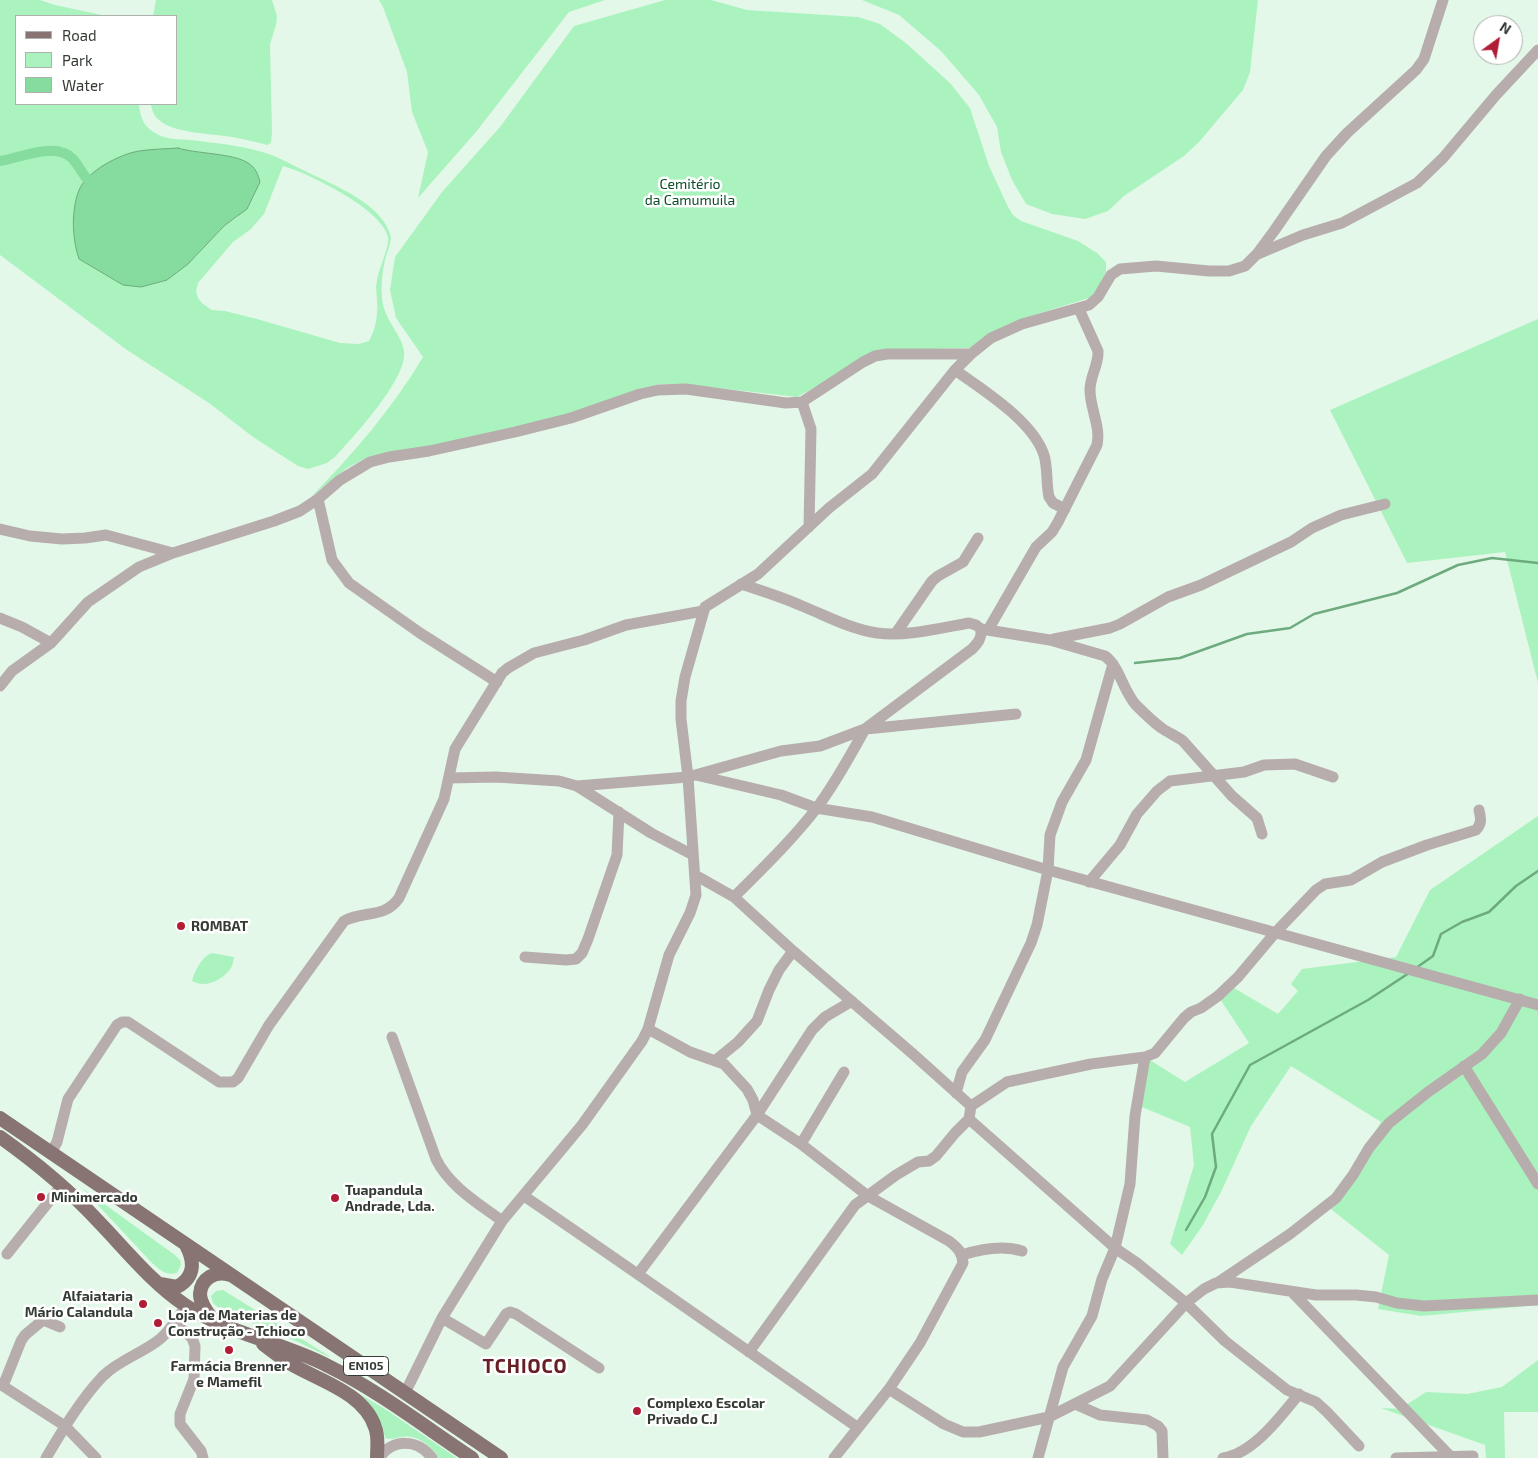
<!DOCTYPE html>
<html>
<head>
<meta charset="utf-8">
<style>
	body { margin:0 }
	#map { position:relative; width:1538px; height:1458px; overflow:hidden; background:#e4f8e9; font-family:"Exo 2",sans-serif }
	canvas { display:block }
	.legend { position:absolute; left:15px; top:15px; width:162px; height:90px; box-sizing:border-box; background:#fff; border:1px solid #aeb1ae; margin:0; padding:6px 9px; list-style:none; font-size:15px; color:#343b35 }
	.legend li { display:flex; align-items:center; gap:10px; height:25px }
	.legend b { width:25px; border:1px solid #aeb1ae }
	.north { position:absolute; left:1473px; top:15px; width:50px; height:50px; box-sizing:border-box; background:#fff; border:1px solid #aeb1ae; border-radius:50%; rotate:32deg; font-size:14px; font-weight:700; line-height:20px; text-align:center; color:#343b35 }
	.north::after { content:''; display:block; margin:auto; width:18px; height:22px; background:#b01d35; clip-path:polygon(50% 0,100% 100%,50% 72%,0 100%) }
</style>
</head>
<body>
<div id="map">
<canvas width="1538" height="1458"></canvas>
<ul class="legend">
<li><b style="height:6px;background:#877473"></b>Road</li>
<li><b style="height:14px;background:#abf3be"></b>Park</li>
<li><b style="height:14px;background:#86db9e"></b>Water</li>
</ul>
<div class="north">N</div>
</div>
<script>
const c = document.querySelector('canvas').getContext('2d');
c.lineJoin = 'round';
function paint(path, color) { c.fillStyle = color; c.fill(path, 'evenodd'); }
function strokePath(path, color, width, dash) { c.strokeStyle = color; c.lineWidth = width; c.lineCap = dash ? 'butt' : 'round'; c.setLineDash(dash || []); c.stroke(path); }
function write(font, color, halo, rows, align = 'center') {
  c.font = font + ' "Exo 2",sans-serif'; c.lineWidth = 5; c.setLineDash([]); c.textBaseline = 'middle'; c.strokeStyle = halo; c.fillStyle = color; for (const [text, x, y, turn = 0] of rows) {
    c.save(); c.translate(x, y); c.rotate((+turn || 0) * Math.PI / 180); c.textAlign = isNaN(turn) ? turn : align; if (halo) c.strokeText(text, 0, 0); c.fillText(text, 0, 0); c.restore();
  }
}
const green = new Path2D(`
	M 0,0 L 40,0 L 55,5 L 102,15 L 126,16 L 16,16 L 16,104 L 139,104 C 140,117 144,128 157,134 C 167,140 180,139 191,140 C 214,143 239,145 262,152 C 278,156 292,165 307,172 C 334,185 385,205 391,238 C 390,246 387,252 385,260 C 382,272 381,286 382,298 C 384,321 401,332 404,351 C 408,378 354,436 336,456 L 327,463 L 308,469 L 298,466 L 253,437 L 209,403 L 127,350 L 0,255 ZM 178,148 L 191,152 L 238,217 L 224,226 L 188,264 L 123,285 L 79,259 L 80,189 L 89,176 ZM 283,166 C 308,173 382,209 388,237 C 390,246 378,270 377,281 C 375,287 377,294 377,300 C 378,314 376,329 369,341 L 359,344 L 340,343 L 257,319 L 225,311 L 212,310 L 203,304 L 198,298 L 196,291 L 198,283 L 233,242 L 251,229 L 264,214 Z
	M 156,0 L 272,0 L 277,16 L 276,25 L 270,44 L 272,132 L 271,143 L 267,145 C 256,142 244,139 232,137 C 215,134 177,133 163,123 C 155,118 152,112 151,104 L 176,104 L 176,16 L 153,16 Z
	M 379,0 L 605,0 L 569,12 L 476,132 L 418,198 L 428,152 L 412,112 L 407,72 L 383,7 Z
	M 665,0 L 711,0 L 747,10 L 858,17 L 880,24 L 907,44 L 950,83 L 970,108 L 989,166 L 1008,207 L 1013,215 L 1021,221 L 1078,241 L 1097,253 L 1106,262 L 1106,272 L 1098,289 L 1089,298 L 1024,318 L 971,348 L 885,350 L 797,397 L 683,384 L 660,384 L 638,389 L 571,414 L 428,447 L 368,457 L 347,468 L 311,497 C 353,454 392,409 423,357 L 396,318 L 390,290 L 395,257 L 442,192 L 500,127 L 574,26 Z
	M 862,0 L 1258,0 L 1250,72 L 1243,90 L 1199,142 L 1184,156 L 1124,196 L 1108,211 L 1085,219 L 1052,214 L 1026,204 L 1012,180 L 1001,152 L 997,127 L 979,95 L 941,51 L 899,15 Z
	M 1538,319 L 1538,683 L 1505,552 L 1407,563 L 1330,410 Z
	M 1538,816 L 1538,1305 L 1421,1316 L 1378,1309 L 1389,1255 L 1327,1206 L 1381,1122 L 1291,1066 L 1251,1126 L 1222,1190 L 1203,1225 L 1182,1255 L 1170,1244 L 1194,1165 L 1190,1127 L 1137,1105 L 1145,1057 L 1185,1082 L 1249,1043 L 1218,996 L 1229,985 L 1278,1014 L 1298,991 L 1291,984 L 1302,969 L 1396,957 L 1430,890 Z
	M 212,953 L 234,957 C 233,961 233,965 231,968 C 223,980 205,989 192,981 C 194,972 203,955 212,953 Z
	M 82,1188 L 175,1255 L 180,1260 L 181,1265 L 177,1273 C 166,1276 160,1270 152,1263 Z
	M 223,1290 L 329,1356 L 329,1357 L 298,1342 L 221,1310 L 213,1303 L 211,1296 L 216,1291 Z
	M 1538,1360 L 1538,1412 L 1504,1412 L 1505,1458 L 1486,1458 L 1485,1445 L 1381,1408 L 1400,1409 L 1426,1392 L 1467,1394 L 1502,1387 Z
	M 346,1386 L 385,1409 L 457,1458 L 438,1458 C 431,1445 417,1434 401,1437 C 395,1438 391,1440 385,1438 L 382,1425 L 372,1407 Z`);
const water = new Path2D(`
	M 178,148 C 197,154 233,153 248,163 C 255,167 258,174 260,182 L 247,209 L 224,226 L 188,264 L 167,280 L 141,287 L 123,285 L 79,259 C 72,238 71,211 79,190 C 87,171 120,154 139,151 C 152,149 165,149 178,148 Z`);
const stream = new Path2D(`
	M 1135,663 L 1180,658 L 1247,634 L 1290,628 L 1314,614 L 1397,593 L 1458,565 L 1492,558 L 1538,563
	M 1416,968 L 1433,956 L 1441,934 L 1462,922 L 1489,912 L 1516,886 L 1538,871
	M 1186,1230 L 1205,1197 L 1216,1167 L 1212,1134 L 1250,1065 L 1368,1000 L 1409,973`);
const canal = new Path2D(`
	M 0,161 C 20,158 56,141 73,159 C 78,165 82,173 87,179`);
const minor = new Path2D(`
	M 1258,254 L 1303,235 L 1342,223 L 1417,183 L 1443,158 L 1496,95 L 1538,50
	M 955,370 C 983,390 1033,421 1044,455 C 1048,468 1046,484 1049,497 L 1053,503 L 1065,509
	M 802,402 L 811,429 L 809,527
	M 318,499 L 332,560 L 349,583 L 420,633 L 497,682
	M 0,529 L 30,536 L 62,539 L 85,538 L 106,535 L 173,553
	M 741,584 C 762,591 782,597 802,606 C 827,616 850,629 877,633 C 905,637 941,628 969,623 L 976,625 L 981,629 L 1050,640 L 1105,656 C 1120,667 1123,691 1136,705 C 1144,713 1154,723 1163,729 C 1169,733 1176,736 1183,741 L 1232,796 L 1257,818 L 1262,834
	M 0,618 L 22,627 L 51,643
	M 988,630 L 1036,547 L 1052,532 L 1058,522 L 1097,445 C 1101,426 1090,409 1090,390 C 1090,376 1099,364 1098,351 L 1079,309
	M 896,633 L 932,581 L 938,576 L 963,562 L 978,538
	M 1054,639 L 1110,628 L 1120,624 L 1168,597 L 1201,585 L 1291,542 L 1312,528 L 1341,515 L 1385,504
	M 0,686 L 12,671 L 51,643 L 88,602 L 139,567 L 173,553 L 274,521 L 300,511 L 318,499 L 340,480 L 370,462 L 389,457 L 429,451 L 515,432 L 571,418 L 640,394 L 658,390 L 686,389 L 786,403 L 802,402 L 863,362 L 875,356 L 887,354 L 971,354
	M 866,729 L 1016,714
	M 696,775 L 781,795 L 816,808 L 872,817 L 1048,870 L 1538,1005
	M 449,778 L 496,777 L 559,781 L 577,786 L 651,833 L 693,855
	M 577,786 L 688,777 L 781,751 L 820,746 L 865,729 L 972,649 C 978,643 982,638 981,629
	M 695,875 L 734,897 L 793,951 L 913,1054 L 971,1106
	M 1089,882 L 1120,845 L 1137,814 L 1157,791 L 1170,781 L 1244,772 L 1264,765 L 1295,764 L 1333,777
	M 734,897 C 762,869 792,840 816,809 C 835,784 850,756 865,729
	M 525,957 L 566,960 L 576,959 L 582,953 L 588,939 L 617,855 L 619,812
	M 648,1029 L 690,1052 L 724,1064 L 747,1089 L 753,1100 L 757,1115 L 801,1144 L 868,1196 L 949,1241 C 958,1248 962,1252 963,1263 L 920,1343 L 889,1389 L 834,1458
	M 392,1037 L 436,1159 C 450,1187 478,1203 502,1221
	M 716,1060 L 738,1042 L 757,1021 L 769,990 L 779,970 L 793,951
	M 1464,1066 L 1538,1184
	M 956,1093 L 962,1072 L 985,1040 L 1031,943 L 1037,925 L 1048,870 L 1050,835 L 1062,802 L 1086,760 L 1113,664
	M 969,1119 L 1115,1248 L 1137,1263 L 1186,1303 L 1225,1341 L 1287,1390 L 1316,1402 L 1327,1412 L 1359,1446
	M 801,1144 L 844,1072
	M 51,1153 L 57,1142 L 68,1099 L 117,1025 L 122,1022 L 128,1022 L 219,1082 L 233,1082 L 238,1078 L 269,1025 L 344,921 C 365,910 384,919 399,898 L 444,799 L 455,749 L 502,673 L 508,668 L 534,653 L 584,640 L 626,625 L 703,611
	M 524,1196 C 636,1272 746,1350 857,1427
	M 7,1254 L 62,1185
	M 962,1255 C 981,1249 1003,1245 1022,1251
	M 638,1274 L 757,1115 L 812,1030 L 825,1017 L 852,1001
	M 1217,1283 L 1290,1234 L 1336,1198 L 1353,1175 L 1369,1148 L 1389,1123 L 1428,1092 L 1482,1054 L 1501,1033 L 1520,999
	M 1292,1292 L 1452,1458
	M 442,1318 L 486,1344 L 506,1314 L 510,1312 L 516,1314 L 599,1368
	M 175,1323 L 192,1338 L 195,1346 L 194,1379 L 180,1414 L 180,1424 L 201,1451 L 203,1458
	M 749,1352 L 855,1205 L 896,1175 L 918,1162 L 929,1161 L 936,1156 L 955,1133 L 969,1119 L 971,1106 L 1007,1082 L 1091,1064 L 1145,1057 L 1155,1053 L 1184,1018 L 1191,1012 L 1201,1008 L 1218,996 L 1238,977 L 1275,933 L 1316,890 L 1325,884 L 1351,880 L 1382,862 L 1427,845 L 1476,830 C 1482,823 1481,819 1479,810
	M 0,1384 L 65,1426 L 96,1458
	M 3,1386 L 21,1341 L 25,1335 L 43,1320 L 60,1327
	M 889,1389 L 944,1424 L 963,1432 L 979,1432 L 1049,1417 L 1110,1386 L 1186,1303 L 1204,1289 L 1216,1283 L 1230,1282 L 1316,1295 L 1356,1295 L 1376,1297 L 1397,1303 L 1424,1306 L 1538,1300
	M 405,1393 L 442,1318 L 502,1221 L 582,1125 L 642,1041 L 648,1029 L 669,955 L 690,913 L 696,895 L 688,777 L 681,719 L 681,701 L 685,677 L 705,607 L 758,574 L 829,508 L 872,474 L 955,370 L 971,354 L 991,338 L 1022,324 L 1089,305 L 1098,297 L 1111,275 L 1120,269 L 1156,266 L 1209,271 L 1229,271 L 1245,266 L 1257,254 L 1274,231 L 1326,156 L 1347,133 L 1416,70 L 1424,59 L 1443,0
	M 1075,1404 L 1100,1415 L 1147,1420 L 1158,1426 L 1162,1431 L 1163,1458
	M 46,1458 C 62,1431 81,1399 103,1376 C 119,1360 143,1353 160,1339 C 171,1330 178,1317 186,1306
	M 379,1458 C 393,1438 418,1439 432,1458
	M 1038,1458 L 1063,1367 L 1092,1316 L 1102,1279 L 1115,1248 L 1130,1184 L 1135,1116 L 1145,1057
	M 1223,1458 C 1253,1454 1281,1416 1299,1394
	M 1396,1458 L 1473,1456`);
const major = new Path2D(`
	M 0,1118 L 501,1458
	M 0,1137 C 35,1162 69,1190 98,1221 C 126,1250 152,1283 185,1305 C 228,1334 282,1342 328,1366 C 379,1391 425,1427 472,1458
	M 160,1284 L 177,1287 C 195,1277 195,1262 186,1245
	M 213,1320 C 208,1313 200,1304 200,1294 C 201,1278 216,1270 230,1275
	M 263,1344 C 272,1351 281,1358 291,1364 C 320,1381 364,1393 375,1427 C 379,1437 377,1448 377,1458`);
const markers = [
	[181,926,5,"#b01d35"],
	[41,1197,5,"#b01d35"],
	[335,1198,5,"#b01d35"],
	[143,1304,5,"#b01d35"],
	[158,1323,5,"#b01d35"],
	[229,1350,5,"#b01d35"],
	[637,1411,5,"#b01d35"]
];
const shields = [
	[366,1366,45]
];
const shieldNames = [
	["EN105",366,1366]
];
const parkNames = [
	["Cemitério",690,184],
	["da Camumuila",690,200]
];
const poiNames = [
	["ROMBAT",191,926],
	["Tuapandula",345,1190],
	["Andrade, Lda.",345,1206],
	["Minimercado",51,1197],
	["Alfaiataria",133,1296,"right"],
	["Mário Calandula",133,1312,"right"],
	["Loja de Materias de",168,1315],
	["Construção - Tchioco",168,1331],
	["Farmácia Brenner",229,1366,"center"],
	["e Mamefil",229,1382,"center"],
	["Complexo Escolar",647,1403],
	["Privado C.J",647,1419]
];
const districtNames = [
	["TCHIOCO",525,1367]
];
paint(green, '#abf3be');
paint(water, '#86db9e');
strokePath(water, '#6dab7e', 1);
strokePath(stream, '#6dab7e', 2.5);
strokePath(canal, '#86db9e', 10);
strokePath(minor, '#b8adad', 11);
strokePath(major, '#877473', 14);
for (const [x, y, r, color] of markers) { const dot = new Path2D(); dot.arc(x, y, r, 0, 2 * Math.PI); c.fillStyle = color; c.fill(dot); strokePath(dot, '#fff', 2); }
for (const [x, y, w] of shields) { const box = new Path2D(); box.roundRect(x - w / 2, y - 9.5, w, 19, 4); c.fillStyle = '#fff'; c.fill(box); strokePath(box, '#343b35', 1); }
write('bold 12px', '#343b35', null, shieldNames);
write('14px', '#0c4d27', '#fff', parkNames);
write('bold 14px', '#343b35', '#fff', poiNames, 'left');
c.letterSpacing = '1px';
write('bold 19px', '#662025', '#fff', districtNames);
c.letterSpacing = '0px';
</script>
</body>
</html>
